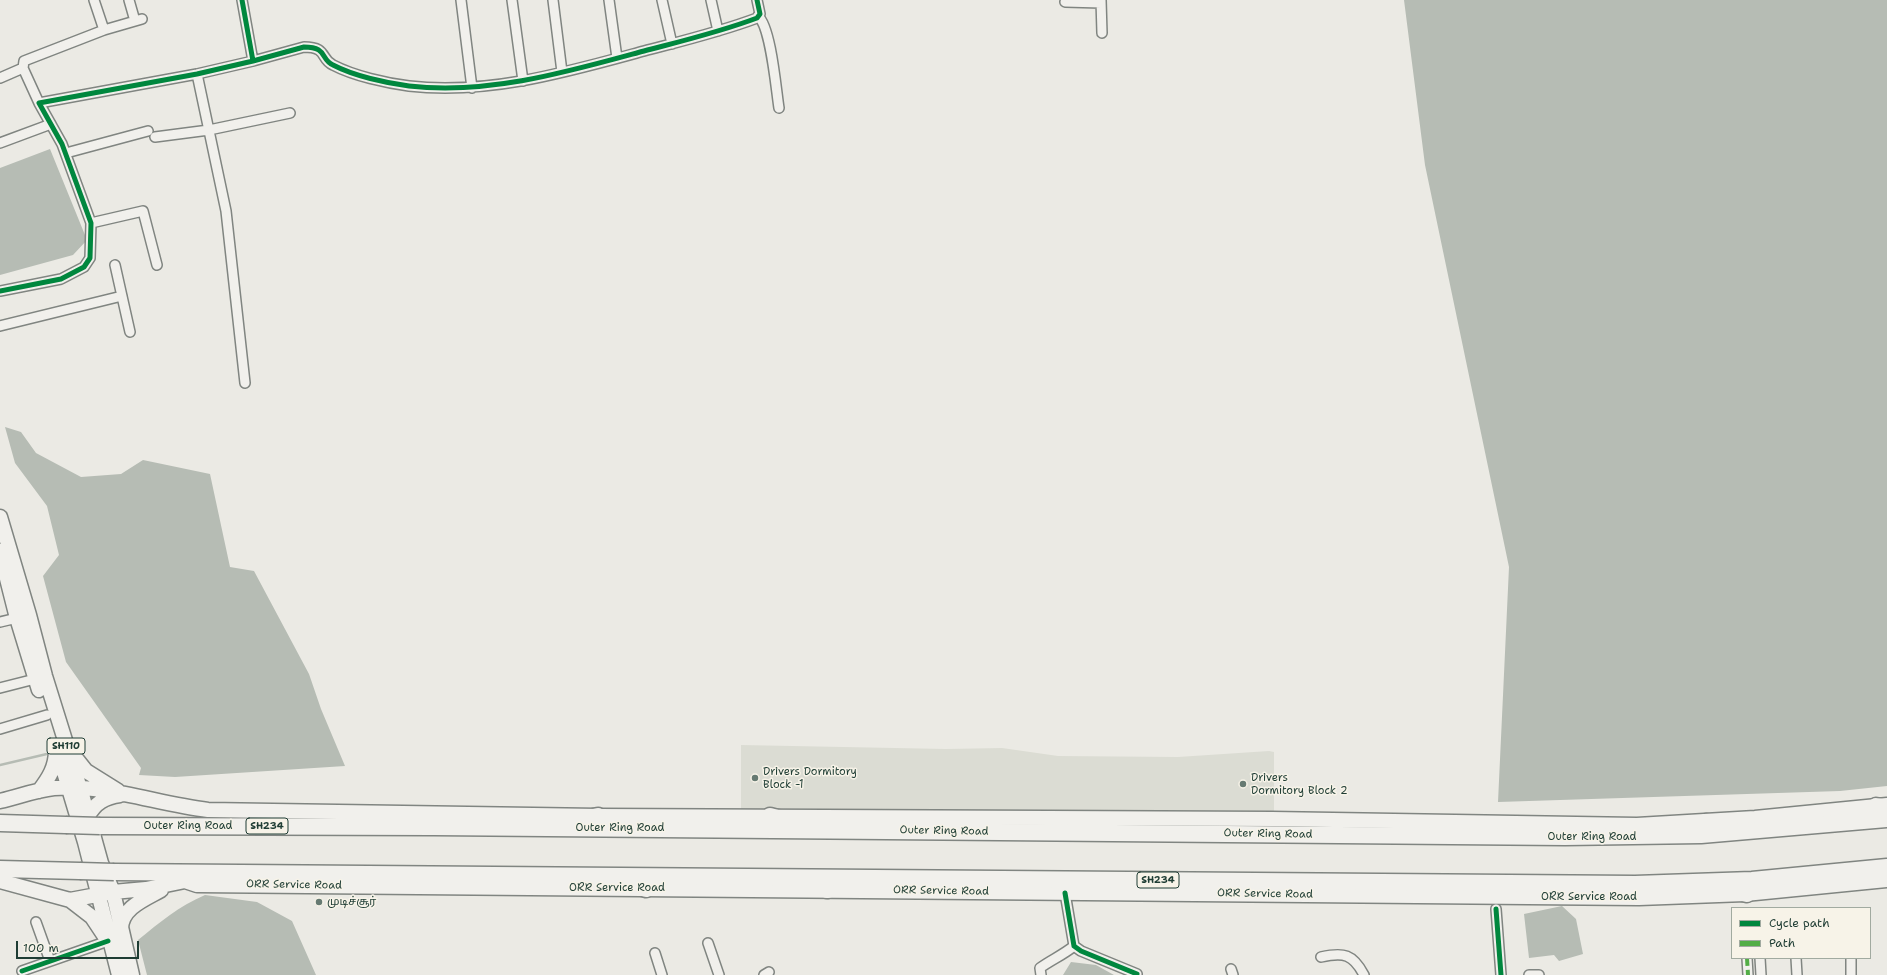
<!DOCTYPE html>
<html>
<head>
<meta charset="utf-8">
<style>
	body { margin:0 }
	#map { position:relative; width:1887px; height:975px; overflow:hidden; background:#ebeae4; font-family:"Shantell Sans",sans-serif }
	canvas { display:block }
	.legend { position:absolute; left:1731px; top:907px; width:140px; height:52px; box-sizing:border-box; background:#f7f3e8; border:1px solid #a1aaa0; margin:0; padding:5px 7px; list-style:none; font-size:12px; color:#1f3d34 }
	.legend li { display:flex; align-items:center; gap:8px; height:20px }
	.legend b { width:20px; border:1px solid #a1aaa0 }
	.scale { position:absolute; left:16px; top:941px; width:123px; height:18px; box-sizing:border-box; border:2px solid #1f3d34; border-top:0; padding-left:5px; font-size:12px; line-height:14px; white-space:nowrap; color:#1f3d34; -webkit-text-stroke:3px #f7f3e8; paint-order:stroke }
</style>
</head>
<body>
<div id="map">
<canvas width="1887" height="975"></canvas>
<ul class="legend">
<li><b style="height:5px;background:#00873e"></b>Cycle path</li>
<li><b style="height:5px;background:#52ad45"></b>Path</li>
</ul>
<div class="scale">100 m</div>
</div>
<script>
const c = document.querySelector('canvas').getContext('2d');
c.lineJoin = 'round';
function paint(path, color) { c.fillStyle = color; c.fill(path, 'evenodd'); }
function strokePath(path, color, width, dash) { c.strokeStyle = color; c.lineWidth = width; c.lineCap = dash ? 'butt' : 'round'; c.setLineDash(dash || []); c.stroke(path); }
function write(font, color, halo, rows, align = 'center') {
  c.font = font + ' "Shantell Sans","Noto Sans Tamil",sans-serif'; c.lineWidth = 3; c.setLineDash([]); c.textBaseline = 'middle'; c.strokeStyle = halo; c.fillStyle = color; for (const [text, x, y, turn = 0] of rows) {
    c.save(); c.translate(x, y); c.rotate((+turn || 0) * Math.PI / 180); c.textAlign = isNaN(turn) ? turn : align; if (halo) c.strokeText(text, 0, 0); c.fillText(text, 0, 0); c.restore();
  }
}
const built = new Path2D(`
	M 741,745 L 946,749 L 1002,748 L 1058,756 L 1178,757 L 1269,751 L 1274,752 L 1274,814 L 741,809 Z`);
const water = new Path2D(`
	M 1404,0 L 1887,0 L 1887,786 L 1840,791 L 1498,802 L 1509,567 L 1425,165 Z
	M 50,149 L 87,240 L 73,255 L 0,275 L 0,168 Z
	M 5,427 L 21,432 L 36,453 L 81,477 L 121,474 L 143,460 L 210,474 L 230,567 L 254,571 L 309,674 L 321,709 L 345,766 L 175,777 L 139,775 L 141,768 L 66,662 L 43,576 L 59,555 L 47,506 L 15,463 Z
	M 205,895 L 257,902 L 292,921 L 316,975 L 147,975 L 138,940 C 159,923 179,906 205,895 Z
	M 1562,906 L 1576,919 L 1583,954 L 1559,961 L 1554,955 L 1529,958 L 1524,914 Z
	M 1071,962 L 1096,965 L 1114,975 L 1063,975 Z`);
const stream = new Path2D(`
	M 0,765 L 51,753`);
const street = new Path2D(`
	M 94,0 L 104,30
	M 129,0 L 135,21
	M 461,0 L 472,88
	M 512,0 L 523,81
	M 553,0 L 562,72
	M 609,0 L 617,58
	M 662,0 L 672,44
	M 711,0 L 718,31
	M 1101,0 L 1102,33
	M 1065,2 L 1101,3
	M 758,16 C 771,27 776,89 779,108
	M 253,61 L 304,47 C 328,47 320,59 333,65 C 354,76 386,83 409,86 C 489,95 567,72 644,51 C 682,41 720,32 757,18 L 760,14 L 757,0
	M 23,68 L 24,61 L 104,30 L 142,19
	M 197,74 L 226,211 L 245,383
	M 0,78 L 23,68 L 39,103
	M 155,137 L 209,130 L 290,113
	M 0,143 L 51,124
	M 66,153 L 148,131
	M 91,223 L 143,211 L 157,265
	M 115,265 L 130,332
	M 0,291 L 61,279 L 84,267 L 90,258 L 91,223 L 62,144 L 39,103 L 197,74 L 253,61 L 242,0
	M 0,326 L 122,296
	M 0,622 L 17,618
	M 0,688 L 39,678
	M 0,729 L 47,715
	M 1065,893 L 1074,946 L 1081,951 L 1137,974
	M 1496,909 L 1501,975
	M 36,922 L 50,961
	M 708,943 L 719,975
	M 655,953 L 662,975
	M 1321,957 C 1344,952 1353,954 1364,975
	M 1747,958 L 1748,975
	M 1760,958 L 1761,975
	M 1796,958 L 1797,975
	M 1851,958 L 1851,975
	M 1231,969 L 1233,975
	M 22,971 L 108,941
	M 764,975 L 769,972
	M 1041,975 L 1040,968 C 1051,960 1063,955 1074,946
	M 1529,975 L 1539,975`);
const primary = new Path2D(`
	M 0,517 L 29,615 L 45,676 L 83,798 L 101,863 L 113,892 L 132,975
	M 0,551 L 17,618 L 39,690
	M 58,752 L 85,842 L 119,975
	M 71,752 L 86,771 L 118,791
	M 39,791 C 49,778 56,767 56,750
	M 0,801 C 18,797 35,790 54,788 C 106,784 157,804 208,810 L 598,816 L 1272,819 L 1637,825 L 1755,818 L 1887,805
	M 88,816 C 95,803 105,797 120,795
	M 0,881 L 70,900 L 113,892 L 146,889 L 185,881 L 197,885 L 1639,898 L 1745,894 L 1887,880
	M 70,900 L 92,917 L 106,938
	M 121,929 C 121,908 145,899 161,890`);
const highway = new Path2D(`
	M 1876,806 L 1887,808
	M 770,816 L 800,824
	M 572,822 L 598,816
	M 0,823 L 66,825
	M 100,826 L 434,827 L 1565,837 L 1701,835 L 1887,819
	M 1680,830 L 1706,822
	M 0,869 L 80,871
	M 114,872 L 1635,884 L 1752,880 L 1887,867
	M 619,880 L 646,889
	M 1718,887 L 1747,894
	M 827,890 L 855,882`);
const highwayBridge = new Path2D(`
	M 66,825 L 100,826
	M 80,871 L 114,872`);
const quiet = new Path2D(`
	M 1747,958 L 1748,975`);
const cycleway = new Path2D(`
	M 253,61 L 304,47 C 328,47 320,59 333,65 C 354,76 386,83 409,86 C 489,95 567,72 644,51 C 682,41 720,32 757,18 L 760,14 L 757,0
	M 0,291 L 61,279 L 84,267 L 90,258 L 91,223 L 62,144 L 39,103 L 197,74 L 253,61 L 242,0
	M 1065,893 L 1074,946 L 1081,951 L 1137,974
	M 1496,909 L 1501,975
	M 22,971 L 108,941`);
const markers = [
	[755,778,4,"#667a72"],
	[1243,784,4,"#667a72"],
	[319,902,4,"#667a72"]
];
const shields = [
	[66,746,38],
	[267,826,42],
	[1158,880,42]
];
const shieldNames = [
	["SH110",66,746],
	["SH234",267,826],
	["SH234",1158,880]
];
const poiNames = [
	["Drivers Dormitory",763,772],
	["Block -1",763,785],
	["Drivers",1251,778],
	["Dormitory Block 2",1251,791],
	["முடிச்சூர்",327,902]
];
const streetNames = [
	["Outer Ring Road",188,826],
	["Outer Ring Road",620,828],
	["Outer Ring Road",944,831,1],
	["Outer Ring Road",1268,834,1],
	["Outer Ring Road",1592,837],
	["ORR Service Road",294,885,1],
	["ORR Service Road",617,888],
	["ORR Service Road",941,891,1],
	["ORR Service Road",1265,894,1],
	["ORR Service Road",1589,897]
];
paint(built, '#dbdcd3');
paint(water, '#b6bcb4');
strokePath(stream, '#b6bcb4', 2.5);
strokePath(street, '#808581', 12);
strokePath(primary, '#808581', 17);
strokePath(highway, '#808581', 19);
strokePath(street, '#f1f0ec', 9);
strokePath(primary, '#f1f0ec', 14);
strokePath(highway, '#f1f0ec', 16);
strokePath(highwayBridge, '#808581', 19, []);
strokePath(highwayBridge, '#f1f0ec', 16);
strokePath(quiet, '#52ad45', 4, [8, 4]);
strokePath(cycleway, '#00873e', 5);
for (const [x, y, r, color] of markers) { const dot = new Path2D(); dot.arc(x, y, r, 0, 2 * Math.PI); c.fillStyle = color; c.fill(dot); strokePath(dot, '#f7f3e8', 1.5); }
for (const [x, y, w] of shields) { const box = new Path2D(); box.roundRect(x - w / 2, y - 8, w, 16, 3); c.fillStyle = '#f7f3e8'; c.fill(box); strokePath(box, '#1f3d34', 1); }
write('bold 10px', '#1f3d34', null, shieldNames);
write('11px', '#1f3d34', '#f7f3e8', poiNames, 'left');
write('11px', '#1f3d34', '#f7f3e8', streetNames);
</script>
</body>
</html>
